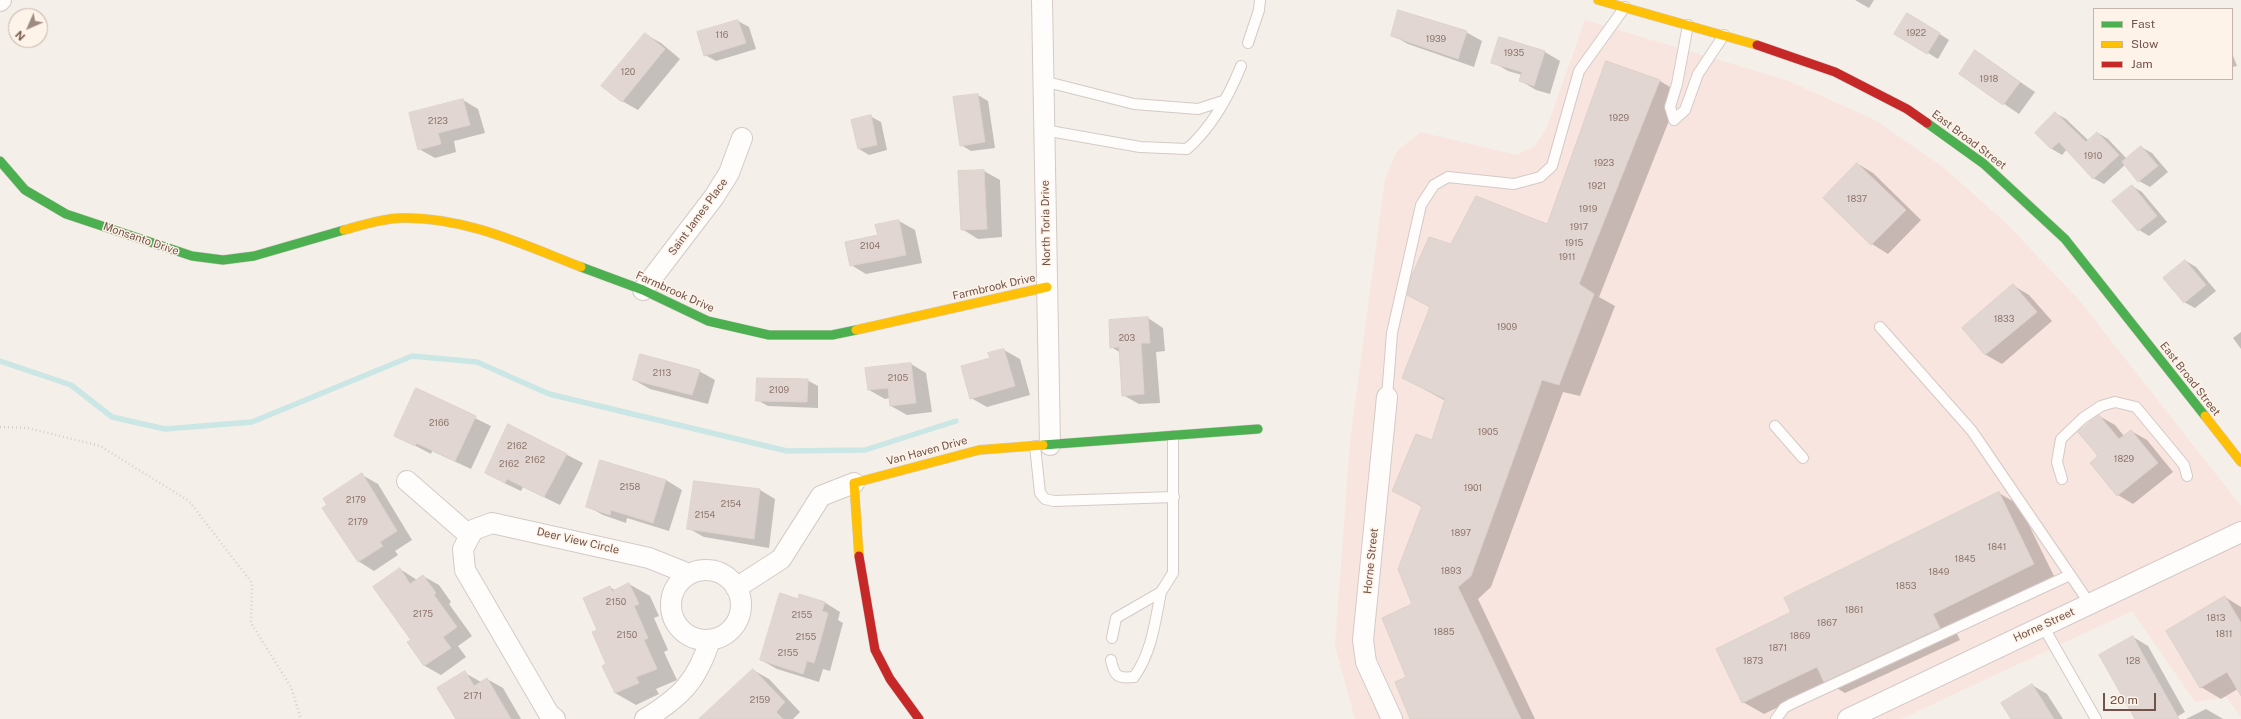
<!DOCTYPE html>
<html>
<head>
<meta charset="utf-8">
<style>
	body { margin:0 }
	#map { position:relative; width:2241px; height:719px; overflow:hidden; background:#f5efe9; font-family:"Public Sans",sans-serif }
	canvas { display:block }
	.legend { position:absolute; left:2093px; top:8px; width:140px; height:72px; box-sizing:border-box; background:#fef3e8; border:1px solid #c6b3a9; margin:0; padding:5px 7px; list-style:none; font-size:12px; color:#71534a }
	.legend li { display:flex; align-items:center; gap:8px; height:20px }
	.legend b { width:20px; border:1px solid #c6b3a9 }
	.north { position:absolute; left:8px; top:8px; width:40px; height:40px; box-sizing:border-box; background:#fef3e8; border:1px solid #c6b3a9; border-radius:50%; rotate:225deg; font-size:11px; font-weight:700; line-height:16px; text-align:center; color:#71534a }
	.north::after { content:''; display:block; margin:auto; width:14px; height:18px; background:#9f8a82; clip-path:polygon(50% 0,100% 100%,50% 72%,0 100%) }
	.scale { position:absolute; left:2103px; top:693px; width:53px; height:18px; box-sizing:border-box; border:2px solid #71534a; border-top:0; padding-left:5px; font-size:12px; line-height:14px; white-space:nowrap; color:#71534a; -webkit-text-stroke:3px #fef3e8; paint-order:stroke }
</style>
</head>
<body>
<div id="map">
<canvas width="2241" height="719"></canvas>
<ul class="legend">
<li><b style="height:5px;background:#4caf50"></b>Fast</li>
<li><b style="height:5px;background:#ffc107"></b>Slow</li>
<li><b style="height:5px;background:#c62828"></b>Jam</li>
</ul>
<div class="north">N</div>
<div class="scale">20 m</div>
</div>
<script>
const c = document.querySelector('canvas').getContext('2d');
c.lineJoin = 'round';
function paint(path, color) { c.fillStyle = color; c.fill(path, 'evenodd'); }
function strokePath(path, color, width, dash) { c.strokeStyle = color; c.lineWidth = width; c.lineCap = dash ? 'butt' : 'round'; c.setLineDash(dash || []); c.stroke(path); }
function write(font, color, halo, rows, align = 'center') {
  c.font = font + ' "Public Sans",sans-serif'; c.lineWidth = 3; c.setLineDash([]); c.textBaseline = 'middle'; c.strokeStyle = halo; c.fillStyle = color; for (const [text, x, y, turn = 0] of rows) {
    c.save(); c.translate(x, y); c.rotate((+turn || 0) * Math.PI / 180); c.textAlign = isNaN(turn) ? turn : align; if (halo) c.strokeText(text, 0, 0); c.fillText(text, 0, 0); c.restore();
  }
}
const commercial = new Path2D(`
	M 1585,20 L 1786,80 L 1875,120 L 1943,167 L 2006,223 L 2079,300 L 2241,506 L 2241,717 L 2226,697 L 2195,702 L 2132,611 L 1901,719 L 1355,719 L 1335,646 L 1350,441 L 1385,179 L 1397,151 L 1421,132 L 1516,155 L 1534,147 L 1546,130 Z`);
const shadow = new Path2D(`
	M 1855,0 L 1874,0 L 1869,8 Z
	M 1918,20 L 1949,40 L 1938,59 L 1928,53 Z
	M 738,21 L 749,27 L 756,49 L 716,61 L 705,55 Z
	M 1466,32 L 1482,41 L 1474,67 L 1408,44 L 1392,35 Z
	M 645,34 L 661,43 L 680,59 L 638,110 L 622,101 Z
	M 1545,52 L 1560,61 L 1550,94 L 1536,90 L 1521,81 L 1522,75 L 1508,71 L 1493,62 Z
	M 1976,52 L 2035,92 L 2019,114 L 1960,74 Z
	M 2232,53 L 2237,66 L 2232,67 Z
	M 1660,81 L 1680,93 L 1599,297 L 1615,306 L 1580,396 L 1563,392 L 1491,587 L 1478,599 L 1535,719 L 1411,719 L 1407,678 L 1422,507 L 1393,490 L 1433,441 L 1446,401 L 1403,378 L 1431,307 L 1452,245 L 1547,225 Z
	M 978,95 L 988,101 L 995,148 L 971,151 L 961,145 Z
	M 463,100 L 478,109 L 485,133 L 454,141 L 456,152 L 435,158 L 419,149 Z
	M 2055,113 L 2066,119 L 2089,141 L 2098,133 L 2108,139 L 2127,159 L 2141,147 L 2152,153 L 2168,172 L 2150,187 L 2139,181 L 2126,164 L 2104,184 L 2093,178 L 2067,149 L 2062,155 L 2052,149 L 2036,133 Z
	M 870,116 L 881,122 L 887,150 L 869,155 L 859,149 Z
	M 1858,164 L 1873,173 L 1921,220 L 1888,254 L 1872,244 L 1825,198 Z
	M 984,171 L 1000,180 L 1002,237 L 978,239 L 962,229 Z
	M 2132,186 L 2142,192 L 2167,222 L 2149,236 L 2139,230 Z
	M 899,221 L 915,230 L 922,263 L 866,274 L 851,265 L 879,236 Z
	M 2186,261 L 2196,267 L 2216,291 L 2195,308 L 2184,302 Z
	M 2014,286 L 2029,295 L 2052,321 L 2002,364 L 1986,355 L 1964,328 Z
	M 1148,318 L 1163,328 L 1165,351 L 1156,352 L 1160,403 L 1139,404 L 1123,395 L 1121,353 L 1111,347 Z
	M 2241,332 L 2241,349 L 2233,338 Z
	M 1004,350 L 1020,359 L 1030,395 L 987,407 L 971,398 L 991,359 L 989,354 Z
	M 911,364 L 926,373 L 932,412 L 907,415 L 891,406 L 890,398 L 885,399 L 869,390 Z
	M 699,371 L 715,380 L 708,404 L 650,389 L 634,380 Z
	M 807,380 L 818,386 L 818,408 L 768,406 L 757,400 Z
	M 416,389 L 491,426 L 471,469 L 432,451 L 431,454 L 395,435 Z
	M 2099,416 L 2115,425 L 2124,436 L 2131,431 L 2147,440 L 2173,472 L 2133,504 L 2118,495 Z
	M 508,425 L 583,463 L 560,505 L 523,487 L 521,491 L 502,482 Z
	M 601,461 L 666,480 L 682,490 L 669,531 L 627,518 L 626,523 L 603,515 L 587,506 Z
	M 362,475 L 378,484 L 412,540 L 395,551 L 398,555 L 374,571 L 358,561 Z
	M 760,490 L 775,499 L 769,548 L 704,537 L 688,528 Z
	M 1999,493 L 2019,505 L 2054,576 L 1953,626 L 1960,640 L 1845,693 L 1828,683 L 1764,714 L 1743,702 L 1793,613 Z
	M 400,569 L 417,580 L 423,576 L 439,585 L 451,602 L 449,604 L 472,636 L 458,646 L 466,657 L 441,675 L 425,666 L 409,642 L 412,640 Z
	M 629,584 L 650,596 L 659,616 L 654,618 L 668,650 L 664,652 L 677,680 L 656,689 L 659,694 L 636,705 L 615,693 L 599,630 L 610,587 L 616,591 Z
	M 2225,597 L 2241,607 L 2241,687 L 2221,699 L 2201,687 Z
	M 798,600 L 824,602 L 840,612 L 838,620 L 843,623 L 830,671 L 823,669 L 819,682 L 777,669 L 761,660 Z
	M 2133,637 L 2148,646 L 2185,712 L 2173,719 L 2137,719 Z
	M 753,670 L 769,679 L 800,712 L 793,719 L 705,719 Z
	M 465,673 L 481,682 L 487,679 L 503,688 L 521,719 L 457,719 Z
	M 2032,685 L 2047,694 L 2063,719 L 2012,719 Z
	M 2206,709 L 2223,719 L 2186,719 Z`);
const stream = new Path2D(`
	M 0,361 L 71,385 L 112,417 L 165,429 L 252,422 L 412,356 L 477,362 L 549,394 L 787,451 L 865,450 L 956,421`);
const building = new Path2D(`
	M 1398,10 L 1467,31 L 1458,59 L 1391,36 Z
	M 1907,13 L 1940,33 L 1927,54 L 1894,34 Z
	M 738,20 L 746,43 L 704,56 L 697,32 Z
	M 645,33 L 665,49 L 622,102 L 601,86 Z
	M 1499,37 L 1545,51 L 1534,86 L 1519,81 L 1522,72 L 1491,63 Z
	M 1975,50 L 2020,82 L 2003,105 L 1959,74 Z
	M 1606,61 L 1660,80 L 1579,284 L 1594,294 L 1559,385 L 1542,380 L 1471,576 L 1458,587 L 1521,719 L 1410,719 L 1395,682 L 1406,677 L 1382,618 L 1412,604 L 1398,569 L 1422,506 L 1392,491 L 1416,434 L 1432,440 L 1445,399 L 1402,378 L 1430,307 L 1407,295 L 1412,275 L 1429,237 L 1451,244 L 1476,196 L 1547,224 Z
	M 978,94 L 985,142 L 960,146 L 953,97 Z
	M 463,99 L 470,125 L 438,133 L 441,144 L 418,150 L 409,113 Z
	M 2055,112 L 2086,142 L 2097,132 L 2119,155 L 2093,179 L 2059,142 L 2051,149 L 2035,133 Z
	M 871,115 L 877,145 L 858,149 L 851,120 Z
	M 2141,146 L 2158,166 L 2138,182 L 2122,162 Z
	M 1857,163 L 1906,210 L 1871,245 L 1823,198 Z
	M 984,170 L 987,229 L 961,230 L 958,171 Z
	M 2132,185 L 2157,216 L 2138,231 L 2112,201 Z
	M 899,220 L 906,255 L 850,266 L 845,242 L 878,235 L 875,225 Z
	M 2185,260 L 2206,285 L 2184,303 L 2163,278 Z
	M 2013,284 L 2037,312 L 1985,355 L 1962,328 Z
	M 1148,317 L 1150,343 L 1141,343 L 1144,394 L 1122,396 L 1119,347 L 1110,348 L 1109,320 Z
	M 1004,349 L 1015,386 L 970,399 L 961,366 L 990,358 L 988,353 Z
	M 640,354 L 700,370 L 692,395 L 633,380 Z
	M 911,363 L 916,403 L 890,406 L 888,388 L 868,390 L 865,368 Z
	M 757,378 L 808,379 L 807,402 L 756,401 Z
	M 416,388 L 476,416 L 455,461 L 416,443 L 415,446 L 394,436 Z
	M 2099,415 L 2119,439 L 2131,430 L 2158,463 L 2117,496 L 2090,463 L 2098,456 L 2078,432 Z
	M 508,424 L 567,454 L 544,497 L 507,479 L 505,483 L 485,473 Z
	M 600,460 L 666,480 L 653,523 L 611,510 L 610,515 L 586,507 Z
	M 362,473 L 397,531 L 380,542 L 383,546 L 358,562 L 322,508 L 327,505 L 323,499 Z
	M 694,481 L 760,489 L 754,539 L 687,529 Z
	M 1999,492 L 2034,564 L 1933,614 L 1940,628 L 1824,682 L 1817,667 L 1742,703 L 1716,649 L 1791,612 L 1784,598 Z
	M 400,568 L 410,584 L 423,575 L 436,593 L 434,595 L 457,627 L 443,637 L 451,648 L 424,666 L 407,642 L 411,640 L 373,587 Z
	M 629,583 L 639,604 L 634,606 L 648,638 L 644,640 L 657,669 L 636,677 L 639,683 L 615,693 L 602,666 L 606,664 L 592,632 L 597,630 L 583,598 L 610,586 L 612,591 Z
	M 780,593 L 798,599 L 799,594 L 825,602 L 822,611 L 828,613 L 821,639 L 814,663 L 807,661 L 803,674 L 760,660 Z
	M 2225,596 L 2241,623 L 2241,696 L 2227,672 L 2200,688 L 2166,631 Z
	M 2133,636 L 2141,651 L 2179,719 L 2135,719 L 2099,655 Z
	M 753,669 L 785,702 L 776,712 L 783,719 L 699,719 Z
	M 465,671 L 474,686 L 487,678 L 511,719 L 456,719 L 437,688 Z
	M 2032,684 L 2054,719 L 2011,719 L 2001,703 Z`);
const path = new Path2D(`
	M 0,427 L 28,428 L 100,446 L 189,501 L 252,583 L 251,623 L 291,687 L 301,719`);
const lane = new Path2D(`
	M 1688,25 L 1677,84 L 1670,107 L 1674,120 L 1685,110 L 1698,74 L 1724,35
	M 1248,43 L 1259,10 L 1260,0
	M 1043,81 L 1134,104 L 1198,109 L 1223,101
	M 1044,130 L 1140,147 L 1187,149 C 1212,127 1229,96 1241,66
	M 1880,327 L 1972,431 L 2090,604
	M 1387,397 L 1392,333 L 1421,205 L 1434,185 L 1448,177 L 1514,184 L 1540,177 L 1552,166 L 1579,71 L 1625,7
	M 1775,426 L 1803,458
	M 1035,446 L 1040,493 L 1045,499 L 1054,501 L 1174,497
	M 2062,479 L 2057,462 L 2061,439 L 2083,418 L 2101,406 L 2115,402 L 2136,407 L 2184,465 L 2187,476
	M 2043,626 L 2096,719
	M 1112,638 L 1116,618 L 1161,592 L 1173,573 L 1173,436
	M 1111,660 C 1114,676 1118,679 1134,677 C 1152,652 1155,622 1161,592
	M 1776,719 L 1784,708 L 1791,704 L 2070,575`);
const street = new Path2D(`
	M 1042,0 L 1050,445
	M 0,1 L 1,0
	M 643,290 L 714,197 L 729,173 L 742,138
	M 1387,397 L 1363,640 L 1366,662 L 1392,719
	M 407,481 L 470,536
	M671 605a35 35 0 1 1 70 0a35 35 0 1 1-70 0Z
	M 736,588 L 781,559 L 821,496 L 854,483
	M 555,719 L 549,714 L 465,570 L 463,549 L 473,530 L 492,523 L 649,558 L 689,574
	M 645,719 C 681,697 697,681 710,640
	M 1848,719 L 2241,532`);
const fast = new Path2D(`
	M 1927,123 L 1984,164 L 2065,239 L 2205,416
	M 0,161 L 25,190 L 66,214 L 192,256 L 223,260 L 254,256 L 344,230
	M 581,267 L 643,290 L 708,321 L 769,335 L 832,335 L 856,330
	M 1043,445 L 1258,429`);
const slow = new Path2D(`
	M 1598,0 L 1757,45
	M 344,230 C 362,225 384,218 403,218 C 466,217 524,245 581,267
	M 856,330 L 1047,287
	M 2205,416 L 2241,462
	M 859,556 L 854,483 L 979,450 L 1043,445`);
const jam = new Path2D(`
	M 1757,45 L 1835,72 L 1907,109 L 1927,123
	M 859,556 L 875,650 L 890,679 L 919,719`);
const numberNames = [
	["1922",1916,33],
	["116",722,35],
	["1939",1436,39],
	["1935",1514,53],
	["120",628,72],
	["1918",1989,79],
	["1929",1619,118],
	["2123",438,121],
	["1910",2093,156],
	["1923",1604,163],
	["1921",1597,186],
	["1837",1857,199],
	["1919",1588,209],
	["1917",1579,227],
	["1915",1574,243],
	["2104",870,246],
	["1911",1567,257],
	["1833",2004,319],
	["1909",1507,327],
	["203",1127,338],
	["2113",662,373],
	["2105",898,378],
	["2109",779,390],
	["2166",439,423],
	["1905",1488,432],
	["2162",517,446],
	["1829",2124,459],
	["2162",535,460],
	["2162",509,464],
	["2158",630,487],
	["1901",1473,488],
	["2179",356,500],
	["2154",731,504],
	["2154",705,515],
	["2179",358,522],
	["1897",1461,533],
	["1841",1997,547],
	["1845",1965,559],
	["1893",1451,571],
	["1849",1939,572],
	["1853",1906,586],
	["2150",616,602],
	["1861",1854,610],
	["2175",423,614],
	["2155",802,615],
	["1813",2216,618],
	["1867",1827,623],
	["1885",1444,632],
	["1811",2224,634],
	["2150",627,635],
	["1869",1800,636],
	["2155",806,637],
	["1871",1778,648],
	["2155",788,653],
	["1873",1753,661],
	["128",2133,661],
	["2171",473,696],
	["2159",760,700]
];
const streetNames = [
	["East Broad Street",1969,140,37],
	["Saint James Place",698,217,-54],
	["North Toria Drive",1046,223,-91],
	["Monsanto Drive",141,239,19],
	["Farmbrook Drive",994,287,-13],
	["Farmbrook Drive",675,292,24],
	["East Broad Street",2190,379,52],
	["Van Haven Drive",927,451,-15],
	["Deer View Circle",578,541,13],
	["Horne Street",1371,561,-84],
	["Horne Street",2044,625,-25]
];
paint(commercial, '#f8e5df');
paint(shadow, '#0003');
strokePath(stream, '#cae6e5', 5.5);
paint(building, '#e1d6d1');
strokePath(building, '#ddd1cb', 1);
strokePath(lane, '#d4cac6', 12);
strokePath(street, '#d4cac6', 22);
strokePath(fast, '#d4cac5', 10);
strokePath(slow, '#d4cac5', 10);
strokePath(jam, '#d4cac5', 10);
strokePath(path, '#d8cfcd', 2.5, [1, 3]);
strokePath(lane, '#fefdfc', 10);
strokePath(street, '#fefdfc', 20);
strokePath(fast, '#4caf50', 9);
strokePath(slow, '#ffc107', 9);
strokePath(jam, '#c62828', 9);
write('9px', '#8f766e', null, numberNames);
write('11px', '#71534a', '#fef3e8', streetNames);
</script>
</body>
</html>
